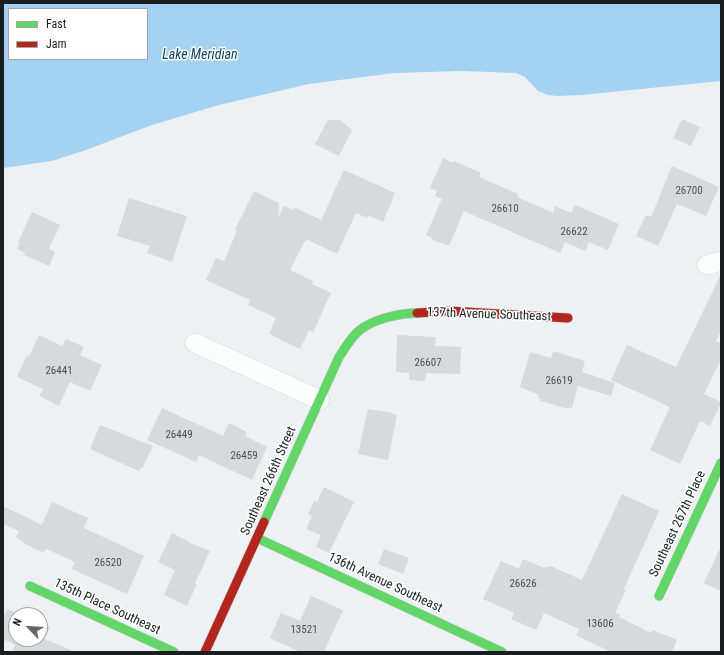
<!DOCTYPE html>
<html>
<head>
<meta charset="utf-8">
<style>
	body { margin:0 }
	#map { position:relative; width:724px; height:655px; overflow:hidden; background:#eef1f4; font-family:"Roboto Condensed",sans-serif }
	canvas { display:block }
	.frame { position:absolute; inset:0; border:4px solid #1b1e20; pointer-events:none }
	.legend { position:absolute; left:8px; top:8px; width:140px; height:52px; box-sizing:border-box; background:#fff; border:1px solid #a4a5a6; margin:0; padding:5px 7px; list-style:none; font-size:12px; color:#1b1e20 }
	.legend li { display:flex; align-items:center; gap:8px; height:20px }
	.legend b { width:20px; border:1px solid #a4a5a6 }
	.north { position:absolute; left:8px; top:607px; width:40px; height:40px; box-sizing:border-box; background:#fff; border:1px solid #a4a5a6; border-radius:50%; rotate:295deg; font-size:11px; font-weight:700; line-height:16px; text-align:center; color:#1b1e20 }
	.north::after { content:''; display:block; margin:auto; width:14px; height:18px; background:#65686a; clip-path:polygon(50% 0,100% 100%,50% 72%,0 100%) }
</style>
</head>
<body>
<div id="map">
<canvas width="724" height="655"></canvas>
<div class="frame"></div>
<ul class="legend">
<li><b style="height:5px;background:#63d668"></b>Fast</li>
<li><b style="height:5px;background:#b3261e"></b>Jam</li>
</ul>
<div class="north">N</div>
</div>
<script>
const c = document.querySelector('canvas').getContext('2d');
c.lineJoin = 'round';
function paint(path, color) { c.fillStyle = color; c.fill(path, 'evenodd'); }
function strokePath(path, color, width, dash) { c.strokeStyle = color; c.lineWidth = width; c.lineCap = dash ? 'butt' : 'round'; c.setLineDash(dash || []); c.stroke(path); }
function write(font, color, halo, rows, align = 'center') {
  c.font = font + ' "Roboto Condensed",sans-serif'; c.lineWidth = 3; c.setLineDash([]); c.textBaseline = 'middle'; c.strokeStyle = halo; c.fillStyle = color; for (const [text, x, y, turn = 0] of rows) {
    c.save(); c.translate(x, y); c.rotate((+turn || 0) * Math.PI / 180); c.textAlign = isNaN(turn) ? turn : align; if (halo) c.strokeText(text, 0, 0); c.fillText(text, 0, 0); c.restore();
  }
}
const water = new Path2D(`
	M 3,3 L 721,3 L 721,81 L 581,95 L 557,96 L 548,95 L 538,91 L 525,77 L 516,73 L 462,71 L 394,73 L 309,84 L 219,105 L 152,125 L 86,150 L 52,161 L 3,168 ZM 9,9 L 147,9 L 147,59 L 9,59 Z`);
const building = new Path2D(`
	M 682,119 L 700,127 L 691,146 L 673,138 Z
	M 328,120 L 340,120 L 352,130 L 339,156 L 315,144 Z
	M 443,158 L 453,163 L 454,161 L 481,173 L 479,177 L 518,194 L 517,197 L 553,213 L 555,206 L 571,213 L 575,205 L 619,224 L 608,250 L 589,242 L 585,251 L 565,242 L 560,253 L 464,211 L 449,246 L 433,240 L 433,239 L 426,235 L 442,199 L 435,196 L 437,191 L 430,188 Z
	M 672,166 L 719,187 L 706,216 L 677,204 L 658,246 L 636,236 L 646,215 L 651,217 Z
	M 344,170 L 395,193 L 383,222 L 368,215 L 367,218 L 356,213 L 337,254 L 306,239 L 290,270 L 313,281 L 312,284 L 331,293 L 313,332 L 309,330 L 300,349 L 269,334 L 276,318 L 248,305 L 250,300 L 206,280 L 216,258 L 224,261 L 237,231 L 235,230 L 254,191 L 279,203 L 278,217 L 284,206 L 293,210 L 294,207 L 321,220 Z
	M 129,198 L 187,216 L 172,262 L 147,253 L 150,246 L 117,236 Z
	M 32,212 L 60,225 L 49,249 L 55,252 L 49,266 L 24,255 L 25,253 L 17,249 L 20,242 L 18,242 Z
	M 721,274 L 721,330 L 716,341 L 721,344 L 721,359 L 704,394 L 721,402 L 721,403 L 710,426 L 700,421 L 680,464 L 650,450 L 670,407 L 611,380 L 627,345 L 676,367 Z
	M 39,335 L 62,346 L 66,339 L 84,347 L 80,355 L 102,365 L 90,391 L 70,382 L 59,406 L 39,396 L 43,389 L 17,377 L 27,355 L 29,356 Z
	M 397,335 L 436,337 L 435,346 L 461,347 L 460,374 L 426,373 L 425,381 L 409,380 L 409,373 L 396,372 Z
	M 553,351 L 585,361 L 582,372 L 615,383 L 611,396 L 578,386 L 572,408 L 569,407 L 569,409 L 540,401 L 541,399 L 538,398 L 539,395 L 520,387 L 530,352 L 551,358 Z
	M 162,408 L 223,436 L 229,423 L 247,432 L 245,436 L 267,447 L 252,480 L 199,455 L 196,462 L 147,440 Z
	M 368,409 L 393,413 L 393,415 L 397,415 L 388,460 L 358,454 Z
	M 100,425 L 153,446 L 142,469 L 140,468 L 139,471 L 90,449 Z
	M 324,487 L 354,502 L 329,553 L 316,547 L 321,535 L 306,529 L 312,516 L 308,514 L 314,501 L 317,502 Z
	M 622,494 L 659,511 L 624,589 L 626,590 L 615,613 L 620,615 L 619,617 L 651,633 L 653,630 L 677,640 L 672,652 L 611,652 L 576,635 L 579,629 L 544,613 L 536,630 L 511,619 L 514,613 L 483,599 L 501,561 L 519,569 L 523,559 L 544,568 L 551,566 L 582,580 Z
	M 52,502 L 88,518 L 84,528 L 144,556 L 127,594 L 72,569 L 75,562 L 46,549 L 44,553 L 25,544 L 25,543 L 16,538 L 19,531 L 3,524 L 3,506 L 42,525 Z
	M 172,533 L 190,542 L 190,543 L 210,551 L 195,583 L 197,584 L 187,606 L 164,595 L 175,570 L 158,562 Z
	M 721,546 L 721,591 L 704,583 Z
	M 384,549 L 409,558 L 403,574 L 378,564 Z
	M 311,596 L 343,610 L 324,652 L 300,652 L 270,638 L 281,613 L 300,621 Z
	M 7,609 L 21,615 L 16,615 L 16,639 L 40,639 L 40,623 L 50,627 L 44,639 L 76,652 L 12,652 L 15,645 L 3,639 L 3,620 Z`);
const street = new Path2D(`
	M 707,265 L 721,261
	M 195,343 L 320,400`);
const fast = new Path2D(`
	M 264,522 L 339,357 C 346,347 354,332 366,326 C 379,318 402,313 417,313
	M 257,538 L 502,652
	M 30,586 L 174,652
	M 659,596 L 721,463`);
const jam = new Path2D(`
	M 417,313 L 449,311 L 568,318
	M 205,652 L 264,522`);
const numberNames = [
	["26700",689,191],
	["26610",505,209],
	["26622",574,232],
	["26607",428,363],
	["26441",59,371],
	["26619",559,381],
	["26449",179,435],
	["26459",244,456],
	["26520",108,563],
	["26626",523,584],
	["13606",600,624],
	["13521",304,630]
];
const streetNames = [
	["137th Avenue Southeast",489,315,2],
	["Southeast 266th Street",269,481,-66],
	["Southeast 267th Place",678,524,-65],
	["136th Avenue Southeast",385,583,25],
	["135th Place Southeast",107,607,25]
];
const waterNames = [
	["Lake Meridian",200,55]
];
paint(water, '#a4d2f3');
paint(building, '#d7d9dc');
strokePath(street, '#cacdcf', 20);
strokePath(fast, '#cacdcf', 10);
strokePath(jam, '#cacdcf', 10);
strokePath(street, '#fcfdfd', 19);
strokePath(fast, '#63d668', 9);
strokePath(jam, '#b3261e', 9);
write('11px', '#4b4e50', null, numberNames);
write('13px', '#1b1e20', '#fff', streetNames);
write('italic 14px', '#104260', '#fff', waterNames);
</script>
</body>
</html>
